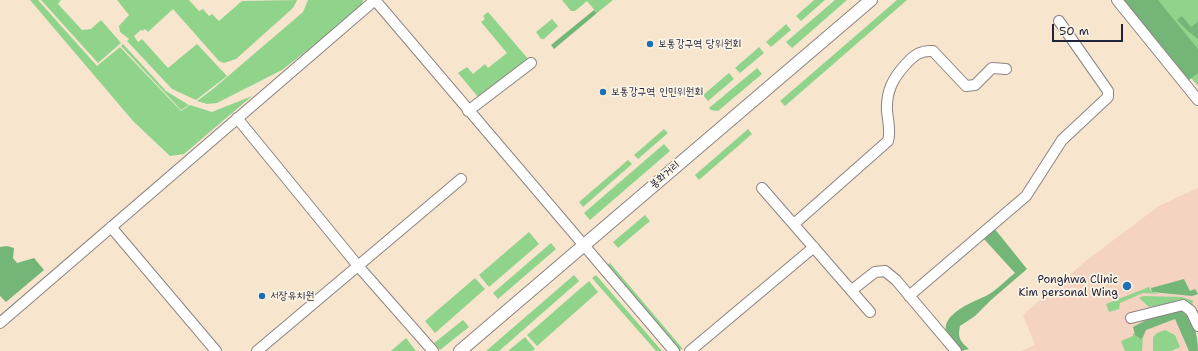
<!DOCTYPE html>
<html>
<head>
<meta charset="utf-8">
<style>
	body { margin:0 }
	#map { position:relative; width:1198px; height:351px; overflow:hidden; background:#f7e5cd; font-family:"Shantell Sans",sans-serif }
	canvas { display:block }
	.scale { position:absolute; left:1052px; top:24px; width:71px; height:18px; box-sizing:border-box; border:2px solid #22223b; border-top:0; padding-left:5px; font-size:12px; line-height:14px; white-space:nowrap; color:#22223b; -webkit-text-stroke:3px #fcf5e5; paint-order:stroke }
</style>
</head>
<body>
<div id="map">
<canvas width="1198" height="351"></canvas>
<div class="scale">50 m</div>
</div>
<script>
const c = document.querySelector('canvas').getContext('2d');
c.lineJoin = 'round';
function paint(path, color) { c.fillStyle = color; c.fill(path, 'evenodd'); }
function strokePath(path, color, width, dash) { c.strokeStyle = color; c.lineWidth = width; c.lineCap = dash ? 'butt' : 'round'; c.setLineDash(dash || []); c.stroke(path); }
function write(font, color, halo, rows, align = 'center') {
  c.font = font + ' "Shantell Sans","Poor Story",sans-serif'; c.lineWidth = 3.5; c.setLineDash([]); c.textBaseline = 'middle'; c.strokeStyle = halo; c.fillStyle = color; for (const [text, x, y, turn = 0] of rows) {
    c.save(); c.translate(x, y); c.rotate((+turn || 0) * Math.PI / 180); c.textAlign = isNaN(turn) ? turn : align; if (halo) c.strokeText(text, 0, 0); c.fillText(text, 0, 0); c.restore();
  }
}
const built = new Path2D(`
	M 1198,188 L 1198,312 L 1180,320 L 1192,351 L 1022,351 L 1035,345 L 1023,315 L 1087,260 L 1159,206 Z`);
const green = new Path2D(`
	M 30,0 L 38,0 L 97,66 L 120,47 L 181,111 L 190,105 L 212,112 L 252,96 L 184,154 L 170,156 L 133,121 Z
	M 41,0 L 61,0 L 58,4 L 82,30 L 91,29 L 101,20 L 121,43 L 98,63 Z
	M 117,0 L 189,0 L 199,11 L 203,9 L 209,16 L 212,14 L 219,21 L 242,1 L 297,0 L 293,8 L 236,59 L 224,63 L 219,61 L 173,9 L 148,32 L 145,29 L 142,31 L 141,30 L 134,36 L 138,42 L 142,39 L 168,68 L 197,44 L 227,76 L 196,100 L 172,89 L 127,41 L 129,39 L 120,32 L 119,26 L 129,15 Z
	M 308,0 L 363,0 L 362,6 L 359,10 L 282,70 L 217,103 L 207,104 L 197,101 L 213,89 L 303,12 Z
	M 562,0 L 613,0 L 597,13 L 587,1 L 575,11 L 571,11 Z
	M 814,0 L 825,0 L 801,21 L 796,16 Z
	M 835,0 L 847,0 L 792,48 L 786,42 Z
	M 897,0 L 907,0 L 785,106 L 780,101 Z
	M 1123,0 L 1198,0 L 1198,86 Z
	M 488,12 L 529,60 L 478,97 L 458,73 L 467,67 L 473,74 L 485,64 L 488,68 L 507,53 L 481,22 L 485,19 L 483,16 Z
	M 552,19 L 558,26 L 544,39 L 541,39 L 536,32 Z
	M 786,24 L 791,30 L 771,47 L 766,42 Z
	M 123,44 L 166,91 L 189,105 L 181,110 L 121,46 Z
	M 759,47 L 764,53 L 740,73 L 735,68 Z
	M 757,68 L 762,74 L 718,111 L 711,110 L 709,108 Z
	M 729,73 L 734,79 L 708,101 L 703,95 Z
	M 664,129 L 668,133 L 638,159 L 634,155 Z
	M 748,129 L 752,134 L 699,180 L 695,175 Z
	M 664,144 L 670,151 L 590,220 L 584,213 Z
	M 628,160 L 632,164 L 583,207 L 579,202 Z
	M 645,215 L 650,221 L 618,248 L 613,242 Z
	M 529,232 L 539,244 L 489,287 L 479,275 Z
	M 551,243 L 556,249 L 498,299 L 493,293 Z
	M 610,263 L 683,349 L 679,350 L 606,266 Z
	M 574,275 L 579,281 L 499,351 L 486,351 Z
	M 596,275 L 662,351 L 656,351 L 592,278 Z
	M 475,278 L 485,289 L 435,333 L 425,321 Z
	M 589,281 L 598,292 L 537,346 L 527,335 Z
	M 1149,287 L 1152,292 L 1159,294 L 1143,293 L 1120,303 L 1119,309 L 1109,312 L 1106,304 Z
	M 1143,296 L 1182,297 L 1194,301 L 1192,302 L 1194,307 L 1184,301 L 1149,307 L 1139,298 Z
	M 463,320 L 469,327 L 440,350 L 434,343 Z
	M 1165,330 L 1175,335 L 1180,347 L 1171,351 L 1153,351 L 1153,337 L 1157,333 Z
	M 1134,333 L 1139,339 L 1143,337 L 1142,351 L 1125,351 L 1121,341 L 1133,336 L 1133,334 Z
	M 525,337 L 535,349 L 532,351 L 508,351 Z
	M 406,338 L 416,351 L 391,351 Z`);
const forest = new Path2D(`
	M 1123,0 L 1158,0 L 1198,49 L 1198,73 L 1189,80 Z
	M 594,10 L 597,13 L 554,49 L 551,45 Z
	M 1182,16 L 1191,27 L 1198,22 L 1198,39 L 1189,32 L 1177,20 Z
	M 994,228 L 1027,269 L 991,300 L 975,316 L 960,326 C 957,338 961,342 969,349 L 961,351 C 956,345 948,339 946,331 C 942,314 974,301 986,296 C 996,291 1006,280 1015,273 L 983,238 Z
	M 7,246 L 14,248 L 13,258 L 17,263 L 34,258 L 44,270 L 6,302 L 0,296 L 0,247 Z
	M 1184,279 L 1190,291 L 1195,289 L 1198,294 L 1192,296 L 1152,292 L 1151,288 Z
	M 1180,310 C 1194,319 1198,335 1198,351 L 1189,351 L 1175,319 L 1146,330 L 1143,337 L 1140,339 L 1135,335 L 1133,327 L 1150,318 Z`);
const minor = new Path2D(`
	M 375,0 L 674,351
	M 1117,0 L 1198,100
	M 468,111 L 531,63
	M 237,118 L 359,267 L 433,351
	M 762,188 L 870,312
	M 794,224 L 888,141 C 891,131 888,122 887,111 C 886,91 893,78 906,64 C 914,55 921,50 933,51 L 966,86 L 975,85 L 992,68 L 1006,69
	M 111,227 L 216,351
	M 852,290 L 875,272 L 885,271 L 896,280 L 956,351
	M 909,296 L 1026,196 L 1062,140 L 1108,97 L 1108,91 L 1059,21
	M 1131,318 L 1183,305 L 1191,311 L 1198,326
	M 0,323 L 375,0
	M 257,351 L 461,179
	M 690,351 L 814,247`);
const major = new Path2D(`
	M 460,351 L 871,0`);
const markers = [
	[650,44,4,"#1f6fb2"],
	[603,92,4,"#1f6fb2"],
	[1127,286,5,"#1f6fb2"],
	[262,296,4,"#1f6fb2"]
];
const poiNames = [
	["보통강구역 당위원회",658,44],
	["보통강구역 인민위원회",611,92],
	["Ponghwa Clinic",1118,280,"right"],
	["Kim personal Wing",1118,293,"right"],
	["서장유치원",270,296]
];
const streetNames = [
	["봉화거리",665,175,-40]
];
paint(built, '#f4d3c0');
paint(green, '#90d48c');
paint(forest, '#74b678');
strokePath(minor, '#8c8484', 12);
strokePath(major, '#8c8484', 14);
strokePath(minor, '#fff', 10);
strokePath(major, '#fff', 12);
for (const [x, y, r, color] of markers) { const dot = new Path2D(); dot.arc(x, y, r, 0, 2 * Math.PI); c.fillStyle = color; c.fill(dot); strokePath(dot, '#fcf5e5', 1.5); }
write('11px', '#22223b', '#fcf5e5', poiNames, 'left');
write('11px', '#22223b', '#fcf5e5', streetNames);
</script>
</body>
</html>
